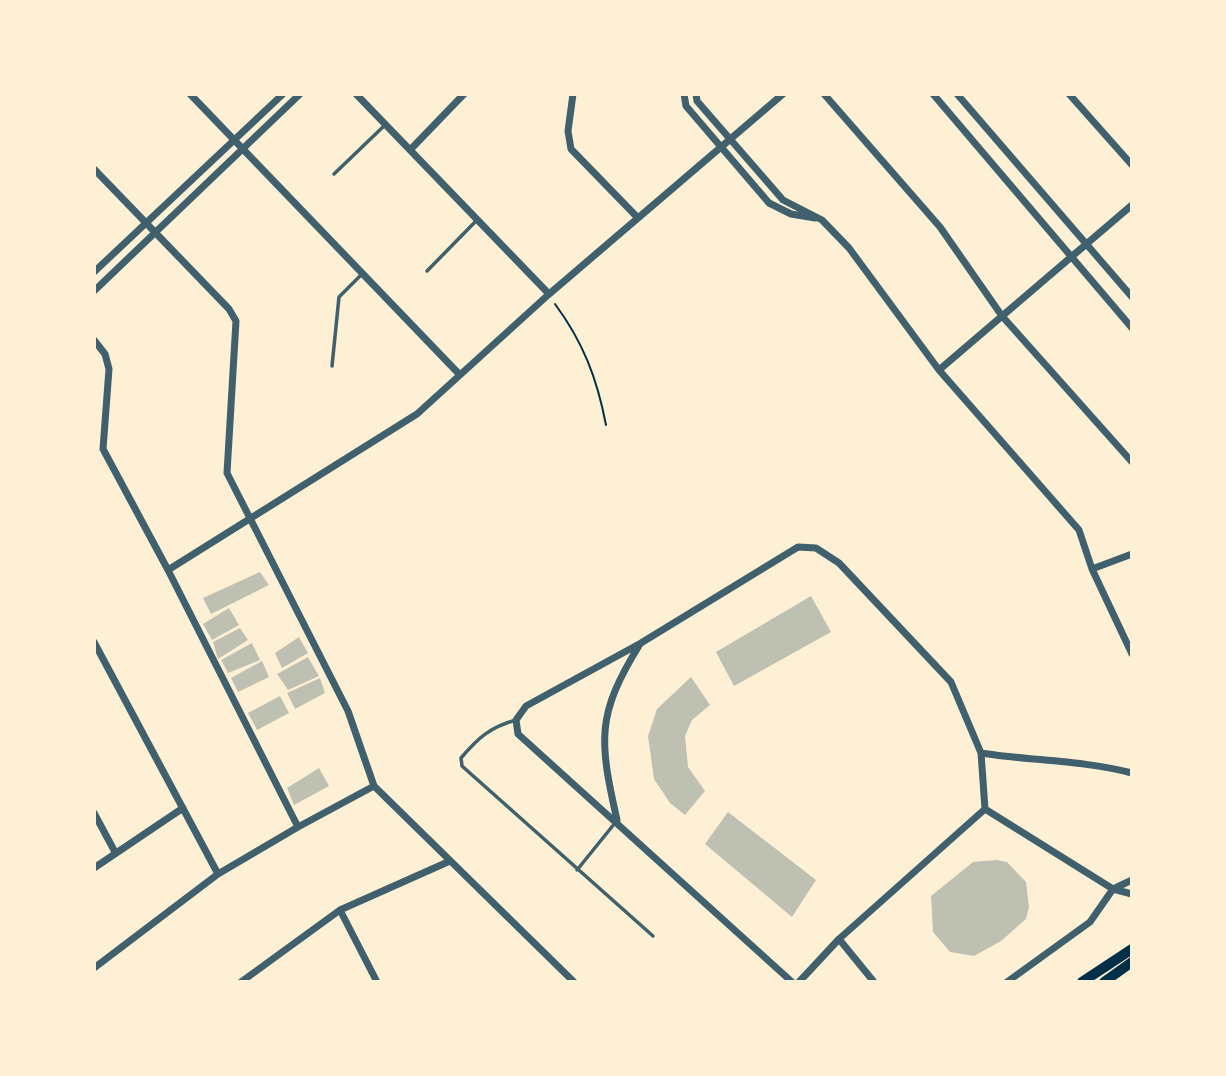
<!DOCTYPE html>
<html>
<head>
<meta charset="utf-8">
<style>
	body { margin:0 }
	#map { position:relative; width:1226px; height:1076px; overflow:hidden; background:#fdf0d5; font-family:"Roboto Condensed",sans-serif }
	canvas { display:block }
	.frame { position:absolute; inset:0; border:96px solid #fdf0d5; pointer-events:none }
</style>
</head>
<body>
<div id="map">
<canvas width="1226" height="1076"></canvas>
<div class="frame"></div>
</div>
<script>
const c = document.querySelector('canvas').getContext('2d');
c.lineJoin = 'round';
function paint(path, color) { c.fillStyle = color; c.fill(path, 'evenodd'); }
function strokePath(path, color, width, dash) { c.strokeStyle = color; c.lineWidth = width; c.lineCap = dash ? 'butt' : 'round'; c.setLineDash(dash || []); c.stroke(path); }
const building = new Path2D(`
	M 260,572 L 269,585 L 211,614 L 203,598 Z
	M 811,596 L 831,632 L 734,686 L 716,652 Z
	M 229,608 L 239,625 L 212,640 L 203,624 Z
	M 240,628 L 248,640 L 218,659 L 213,642 Z
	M 299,637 L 308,653 L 282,668 L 275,653 Z
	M 252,643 L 260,660 L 228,673 L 221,660 Z
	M 308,657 L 319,676 L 288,690 L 277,674 Z
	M 262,661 L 269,677 L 238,692 L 231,678 Z
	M 691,677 L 710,705 L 692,720 L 685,736 L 688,767 L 705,791 L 685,815 L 670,803 L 654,779 L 648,736 L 657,709 Z
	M 320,678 L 325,693 L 295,709 L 287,693 Z
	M 280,696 L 289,713 L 257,730 L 248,713 Z
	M 319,768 L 329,786 L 294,805 L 287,788 Z
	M 728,812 L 816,880 L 792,917 L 705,844 Z
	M 997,860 L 1007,862 L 1026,882 L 1029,907 L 1026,919 L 1001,941 L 974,956 L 950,952 L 933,932 L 931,896 L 973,862 Z`);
const path = new Path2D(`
	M 555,304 C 583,342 597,378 606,425`);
const service = new Path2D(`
	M 334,174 L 385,125
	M 427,271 L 477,220
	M 332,366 L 339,297 L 362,274
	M 516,720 C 490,727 478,738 461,758 L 462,766 L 653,936
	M 577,870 L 615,823`);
const minor = new Path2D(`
	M 190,94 L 460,375
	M 356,94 L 549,294
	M 573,94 L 568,131 L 571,149 L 638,218
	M 684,94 L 686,106 L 769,203 L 791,214 L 815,218
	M 696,94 L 697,101 L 783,200 L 822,220 L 849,248 L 939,370 L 1079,530 L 1092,569 L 1132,654
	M 824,94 L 940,227 L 1002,316 L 1132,462
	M 933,94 L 1132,328
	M 957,94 L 1132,297
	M 1069,94 L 1132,165
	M 410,150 L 464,94
	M 94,169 L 229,309 L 236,321 L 227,473 L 348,711 L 374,786 L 574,982
	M 94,272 L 283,94
	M 94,291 L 300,94
	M 94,340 L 105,354 L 109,369 L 103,449 L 168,570 L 298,827
	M 939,370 L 1132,205
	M 1092,569 L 1132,554
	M 168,570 L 417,414 L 548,295 L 783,94
	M 94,642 L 218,874
	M 981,753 C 1032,761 1082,760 1132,773
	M 985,809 L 1113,889 L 1132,894
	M 94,813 L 115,852
	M 617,820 C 599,740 596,715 640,644
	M 94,868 L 183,808
	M 340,910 L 377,982
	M 839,939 L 874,982
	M 94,968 L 218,874 L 298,827 L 374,786
	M 241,982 L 340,910 L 450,861
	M 792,982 L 518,734 L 516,720 L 526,706 L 641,643 L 798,547 L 816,548 L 839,563 L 951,682 L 981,753 L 985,809
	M 799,982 L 839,939 L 985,809
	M 1007,982 L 1090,922 L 1113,889 L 1132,880`);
const primary = new Path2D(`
	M 1082,982 L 1132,949
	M 1104,982 L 1132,962`);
paint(building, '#bec0b2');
strokePath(path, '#003049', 2);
strokePath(service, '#3f606c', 3.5);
strokePath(minor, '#3f606c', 7);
strokePath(primary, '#003049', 10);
</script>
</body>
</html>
